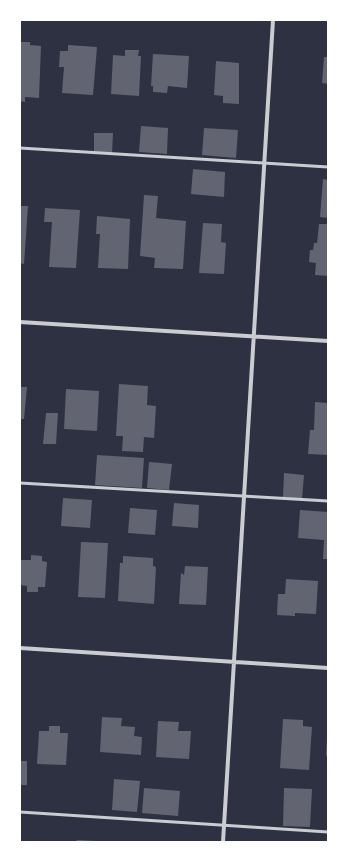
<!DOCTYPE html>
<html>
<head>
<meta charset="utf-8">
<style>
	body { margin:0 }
	#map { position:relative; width:348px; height:862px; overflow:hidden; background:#2d3142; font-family:Barlow,sans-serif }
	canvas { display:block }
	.frame { position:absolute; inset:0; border:21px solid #fff; pointer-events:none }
</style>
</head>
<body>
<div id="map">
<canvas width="348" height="862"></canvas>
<div class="frame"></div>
</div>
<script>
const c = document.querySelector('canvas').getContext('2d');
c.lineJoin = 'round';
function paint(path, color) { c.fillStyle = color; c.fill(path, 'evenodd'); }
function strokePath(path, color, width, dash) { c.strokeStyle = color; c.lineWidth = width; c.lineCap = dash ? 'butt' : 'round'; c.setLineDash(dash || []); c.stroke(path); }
const building = new Path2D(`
	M 20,42 L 30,42 L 30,45 L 41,46 L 39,98 L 25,97 L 25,102 L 20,101 Z
	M 68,45 L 97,47 L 93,95 L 62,93 L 64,67 L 59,67 L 60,51 L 68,51 Z
	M 125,50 L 139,50 L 138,56 L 141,56 L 139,96 L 111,94 L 113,55 L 125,56 Z
	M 153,54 L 189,56 L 187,88 L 168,86 L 167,93 L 153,92 L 153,86 L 151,86 Z
	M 324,57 L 328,57 L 328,84 L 322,83 Z
	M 216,61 L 239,63 L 239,104 L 223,103 L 223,96 L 214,95 Z
	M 141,126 L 168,128 L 167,154 L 139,152 Z
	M 204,128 L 238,130 L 236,158 L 202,155 Z
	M 94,133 L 113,133 L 112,154 L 94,153 Z
	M 193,169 L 225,172 L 224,197 L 191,194 Z
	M 323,179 L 328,180 L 328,218 L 320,217 Z
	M 144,195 L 158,196 L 156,218 L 186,221 L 183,269 L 154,268 L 155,258 L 140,256 Z
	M 20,206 L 28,206 L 24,264 L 20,263 Z
	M 45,208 L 80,210 L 76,268 L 49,267 L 52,222 L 44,222 Z
	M 97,216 L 130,219 L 128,269 L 98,268 L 100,234 L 96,234 Z
	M 203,223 L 222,224 L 221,242 L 226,243 L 224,274 L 199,273 Z
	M 319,224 L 328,224 L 328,276 L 315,275 L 316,263 L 309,262 L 310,250 L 313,250 L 314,243 L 317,243 Z
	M 119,384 L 148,386 L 147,405 L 156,406 L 154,438 L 144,437 L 143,452 L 122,451 L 123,436 L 116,436 Z
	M 20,387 L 27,387 L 24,419 L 20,419 Z
	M 66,389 L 99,391 L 97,431 L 64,429 Z
	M 315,402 L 328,403 L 328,455 L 308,454 L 310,430 L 314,430 Z
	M 46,413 L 58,413 L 56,444 L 43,444 Z
	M 97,455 L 144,458 L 142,488 L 95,485 Z
	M 149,462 L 172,464 L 169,490 L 147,488 Z
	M 284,473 L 304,475 L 302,499 L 283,497 Z
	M 63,498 L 92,500 L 90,528 L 61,526 Z
	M 174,503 L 199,505 L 198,528 L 172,526 Z
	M 130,508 L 157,510 L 155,535 L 128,533 Z
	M 300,510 L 328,512 L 328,559 L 323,559 L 324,540 L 298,538 Z
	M 81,542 L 108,543 L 105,598 L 78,597 Z
	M 31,555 L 42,556 L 42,561 L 47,562 L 45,587 L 38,587 L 38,592 L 27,592 L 27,586 L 20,585 L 21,560 L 31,560 Z
	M 123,556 L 153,558 L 153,566 L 156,567 L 154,604 L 118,601 L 120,563 L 123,563 Z
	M 185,566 L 208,567 L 206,605 L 179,604 L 181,573 L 184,575 Z
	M 286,579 L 318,581 L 316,614 L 295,613 L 295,616 L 277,615 L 278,594 L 285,594 Z
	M 102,717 L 122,718 L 121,726 L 135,727 L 134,736 L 142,737 L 141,755 L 100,752 Z
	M 283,719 L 303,720 L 303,726 L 312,727 L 309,770 L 280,768 Z
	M 158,721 L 179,722 L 178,731 L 191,731 L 189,759 L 156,757 Z
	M 49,726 L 60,726 L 60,733 L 68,733 L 66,765 L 37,764 L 39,731 L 49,731 Z
	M 327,739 L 328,739 L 328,756 L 326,756 Z
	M 20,761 L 27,761 L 27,785 L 20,785 Z
	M 114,779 L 140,781 L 137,812 L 112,810 Z
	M 144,788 L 180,791 L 178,816 L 142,813 Z
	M 284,788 L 312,789 L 310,827 L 283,826 Z
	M 77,840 L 96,841 L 96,842 L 76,842 Z`);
const service = new Path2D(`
	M 20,148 L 328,167
	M 20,483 L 328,501
	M 20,812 L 328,832`);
const minor = new Path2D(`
	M 20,322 L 328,341
	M 20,648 L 328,668
	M 223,842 L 273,20`);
paint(building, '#626471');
strokePath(service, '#caccd0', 3);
strokePath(minor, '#caccd0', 4);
</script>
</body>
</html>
